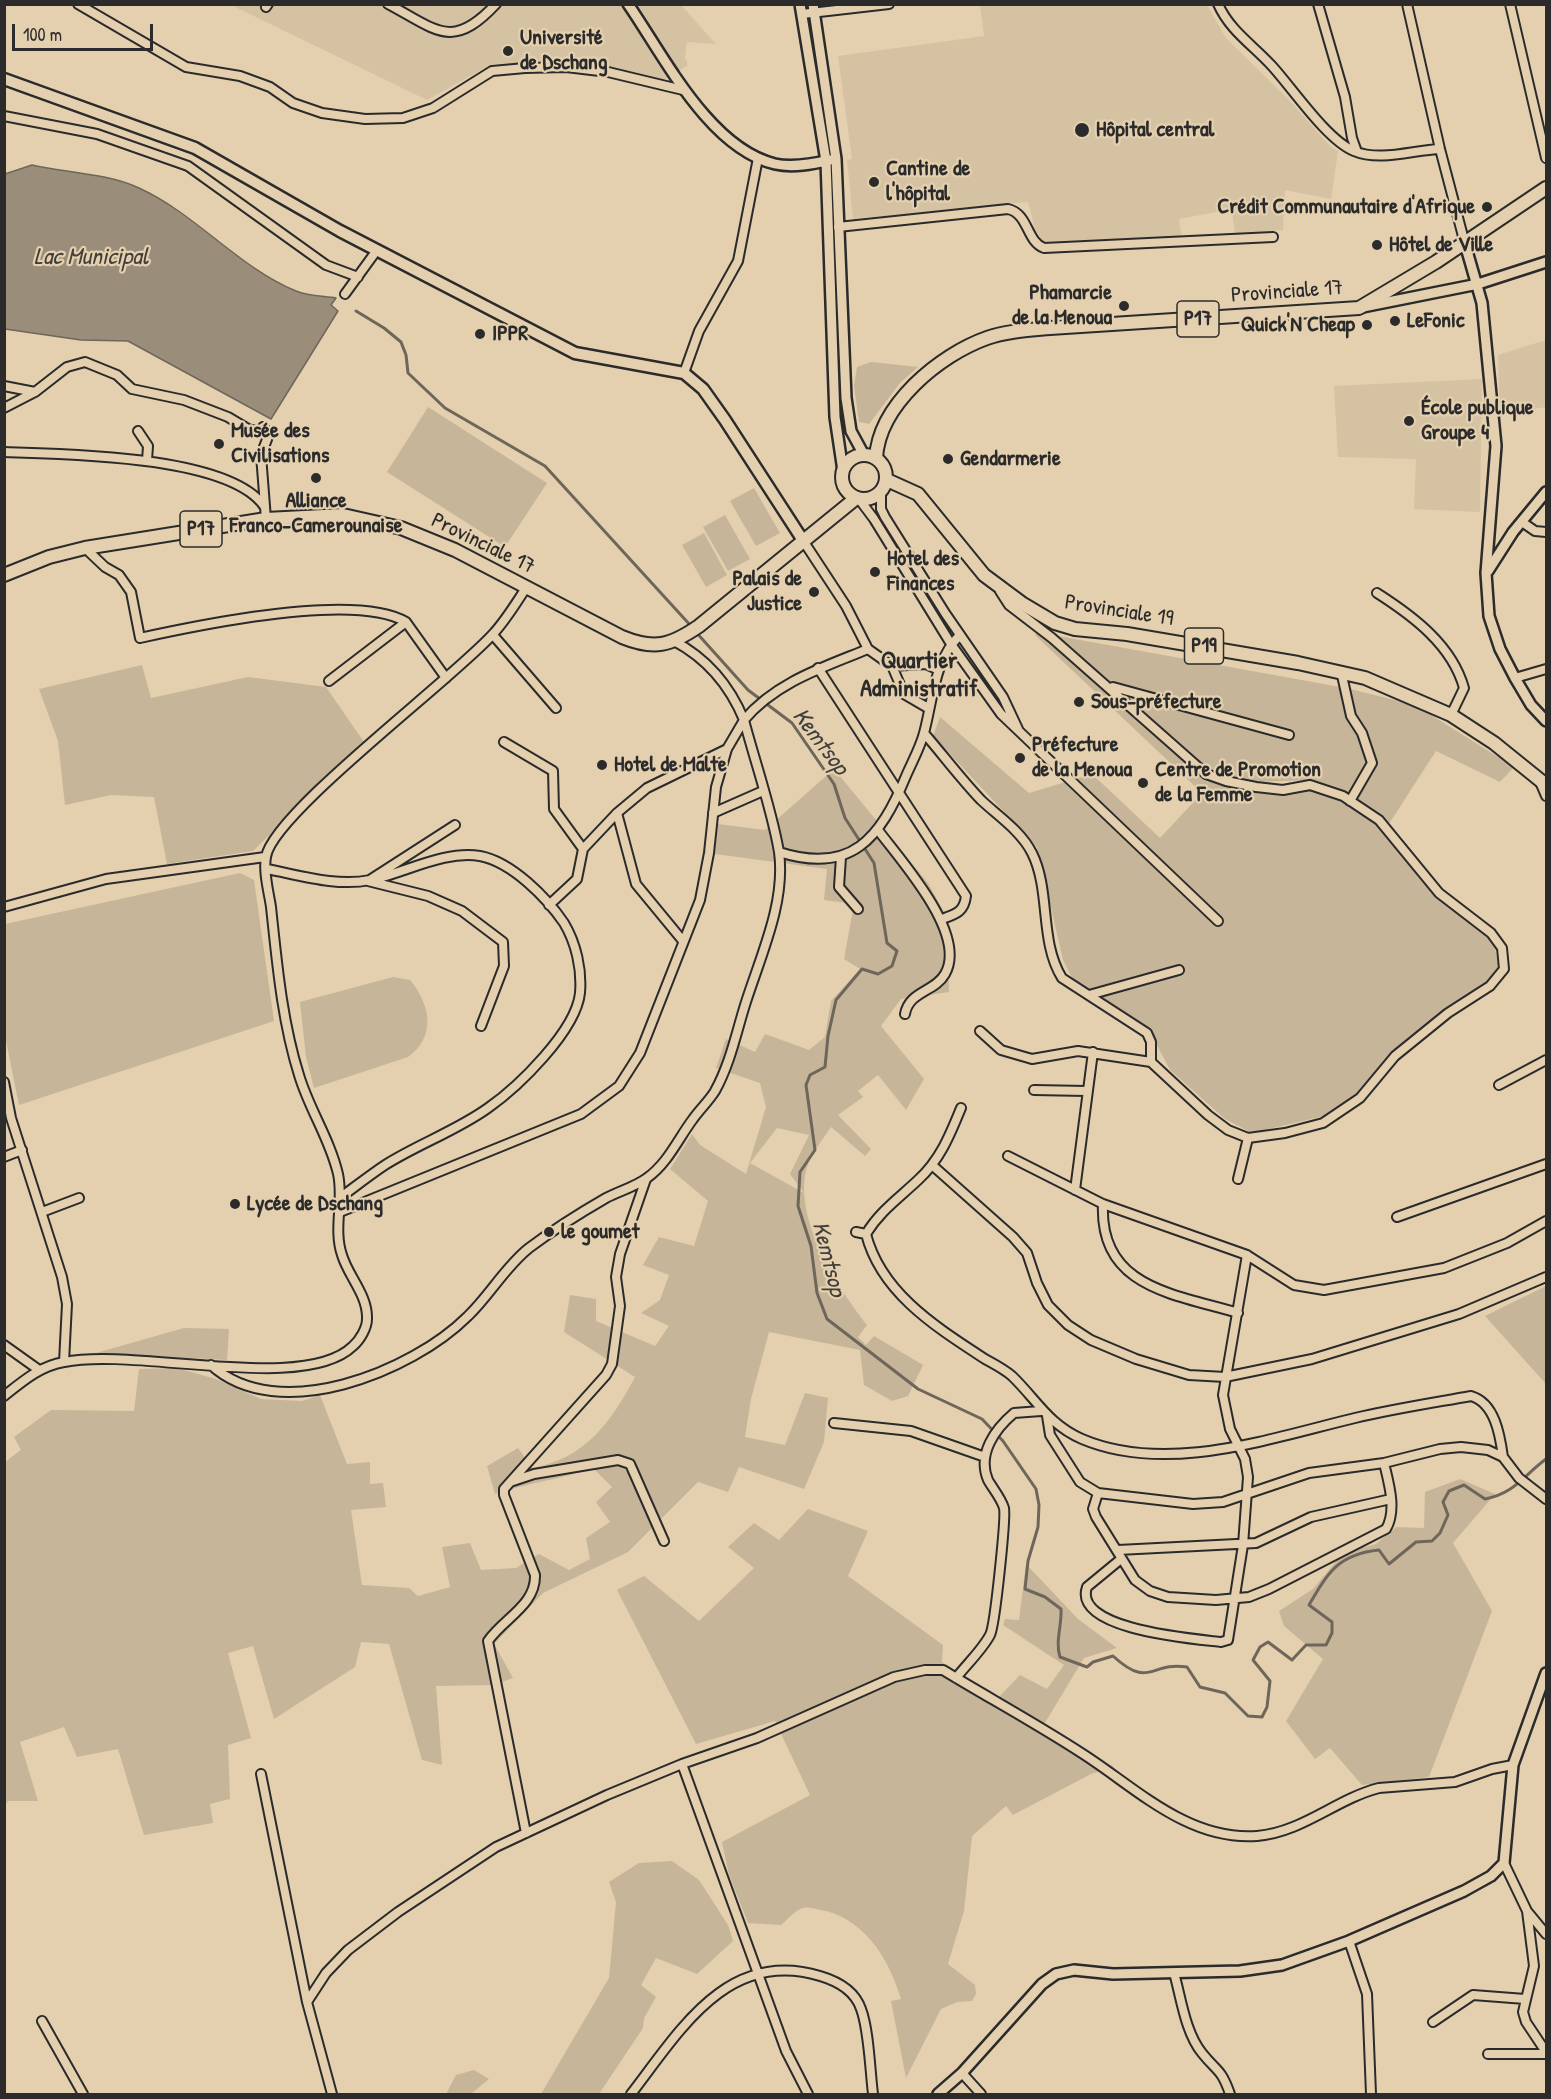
<!DOCTYPE html>
<html>
<head>
<meta charset="utf-8">
<style>
	body { margin:0 }
	#map { position:relative; width:1551px; height:2099px; overflow:hidden; background:#e4d0ae; font-family:"Patrick Hand",sans-serif }
	canvas { display:block }
	.frame { position:absolute; inset:0; border:6px solid #2b2b2b; pointer-events:none }
	.scale { position:absolute; left:12px; top:24px; width:141px; height:27px; box-sizing:border-box; border:3px solid #2b2b2b; border-top:0; padding-left:8px; font-size:18px; line-height:21px; white-space:nowrap; color:#2b2b2b; -webkit-text-stroke:4px #e4d0ae; paint-order:stroke }
</style>
</head>
<body>
<div id="map">
<canvas width="1551" height="2099"></canvas>
<div class="frame"></div>
<div class="scale">100 m</div>
</div>
<script>
const c = document.querySelector('canvas').getContext('2d');
c.lineJoin = 'round';
function paint(path, color) { c.fillStyle = color; c.fill(path, 'evenodd'); }
function strokePath(path, color, width, dash) { c.strokeStyle = color; c.lineWidth = width; c.lineCap = dash ? 'butt' : 'round'; c.setLineDash(dash || []); c.stroke(path); }
function write(font, color, halo, rows, align = 'center') {
  c.font = font + ' "Patrick Hand",sans-serif'; c.lineWidth = 4.5; c.setLineDash([]); c.textBaseline = 'middle'; c.strokeStyle = halo; c.fillStyle = color; for (const [text, x, y, turn = 0] of rows) {
    c.save(); c.translate(x, y); c.rotate((+turn || 0) * Math.PI / 180); c.textAlign = isNaN(turn) ? turn : align; if (halo) c.strokeText(text, 0, 0); c.fillText(text, 0, 0); c.restore();
  }
}
const built = new Path2D(`
	M 231,5 L 681,5 L 716,44 L 687,42 L 685,58 L 688,65 L 662,81 L 604,67 L 564,62 L 492,64 L 427,100 Z
	M 980,5 L 1207,5 L 1226,38 L 1290,101 L 1330,146 L 1338,151 L 1331,199 L 1285,190 L 1283,230 L 1235,234 L 1232,209 L 1179,219 L 1182,240 L 1052,245 L 1043,242 L 1035,229 L 1028,202 L 853,219 L 847,160 L 852,159 L 838,56 L 984,36 Z
	M 1546,340 L 1546,407 L 1500,414 L 1498,355 Z
	M 1482,379 L 1480,512 L 1414,509 L 1416,459 L 1338,457 L 1334,386 Z`);
const green = new Path2D(`
	M 871,362 L 918,367 L 900,383 L 869,424 L 859,422 L 854,386 L 857,367 Z
	M 428,407 L 547,483 L 505,547 L 387,472 Z
	M 754,488 L 780,533 L 756,546 L 730,501 Z
	M 725,515 L 750,559 L 728,571 L 703,527 Z
	M 704,533 L 727,575 L 706,587 L 682,545 Z
	M 1041,624 L 1058,636 L 1346,688 L 1415,705 L 1514,767 L 1500,782 L 1436,751 L 1385,830 L 1403,850 L 1418,877 L 1436,896 L 1485,935 L 1495,949 L 1499,969 L 1487,983 L 1392,1051 L 1359,1094 L 1324,1116 L 1252,1133 L 1225,1119 L 1170,1070 L 1150,1032 L 1072,978 L 1063,960 L 1037,847 L 933,736 L 940,717 L 1029,793 L 1092,774 L 1160,838 L 1202,793 L 1035,635 ZM 1217,772 L 1257,782 L 1310,780 L 1346,792 L 1382,815 L 1385,830 L 1338,800 L 1306,789 L 1282,794 L 1219,784 L 1211,781 Z
	M 142,665 L 151,698 L 248,677 L 326,687 L 364,742 L 253,851 L 167,864 L 154,797 L 111,795 L 65,805 L 58,741 L 39,689 Z
	M 834,769 L 928,883 L 948,919 L 949,992 L 901,999 L 881,1026 L 924,1079 L 906,1110 L 878,1075 L 858,1091 L 863,1097 L 838,1115 L 871,1149 L 865,1156 L 831,1127 C 823,1139 811,1154 807,1167 C 792,1217 837,1287 867,1325 L 858,1337 L 866,1345 L 874,1336 L 923,1365 L 908,1396 L 892,1401 L 864,1385 L 860,1350 L 769,1332 L 751,1399 L 745,1437 L 785,1445 L 805,1393 L 828,1398 L 824,1442 L 804,1489 L 739,1467 L 728,1492 L 698,1482 L 628,1552 L 543,1593 L 494,1644 L 513,1678 L 493,1685 L 436,1686 L 442,1765 L 422,1760 L 389,1644 L 361,1642 L 355,1667 L 274,1719 L 253,1646 L 228,1653 L 251,1738 L 228,1745 L 230,1799 L 210,1804 L 213,1823 L 144,1835 L 118,1749 L 77,1757 L 64,1727 L 20,1742 L 38,1801 L 8,1801 L 5,1806 L 5,1462 L 21,1450 L 14,1437 L 51,1410 L 134,1411 L 139,1369 L 177,1368 L 216,1379 L 261,1399 L 302,1401 L 320,1395 L 347,1464 L 370,1462 L 370,1484 L 383,1483 L 386,1507 L 351,1510 L 362,1585 L 409,1588 L 418,1596 L 450,1587 L 442,1547 L 470,1543 L 481,1570 L 516,1568 L 539,1554 L 569,1570 L 590,1559 L 586,1538 L 610,1522 L 596,1502 L 612,1487 L 593,1468 C 561,1479 528,1483 495,1494 L 487,1466 L 518,1448 L 532,1468 C 585,1459 611,1422 635,1377 L 564,1332 L 570,1295 L 596,1299 L 596,1321 L 655,1346 L 669,1326 L 641,1313 L 660,1300 L 669,1275 L 643,1265 L 659,1237 L 694,1246 L 708,1201 L 670,1169 L 692,1134 L 700,1145 L 746,1174 L 766,1107 L 760,1083 L 716,1068 L 726,1039 L 755,1052 L 765,1034 L 809,1050 L 825,1037 L 831,1001 L 860,969 L 844,959 L 854,904 L 824,900 L 827,869 L 715,854 L 718,824 L 765,830 ZM 777,1128 L 809,1135 L 790,1174 L 804,1193 L 750,1163 Z
	M 240,873 L 254,880 L 274,1021 L 19,1105 L 5,1036 L 5,924 Z
	M 393,977 L 410,980 C 430,1004 437,1036 408,1057 L 314,1088 L 306,1057 L 300,1002 Z
	M 1546,1286 L 1546,1384 L 1485,1316 Z
	M 184,1328 L 229,1329 L 227,1360 L 96,1353 Z
	M 1460,1479 L 1495,1494 L 1453,1543 L 1492,1611 L 1429,1777 L 1362,1785 L 1330,1748 L 1315,1759 L 1286,1721 L 1323,1659 L 1284,1626 L 1279,1611 L 1313,1589 L 1343,1553 L 1376,1544 L 1396,1527 L 1424,1528 L 1425,1492 Z
	M 808,1509 L 868,1531 L 848,1576 L 943,1645 L 942,1662 L 998,1698 L 1020,1675 L 1047,1689 L 1064,1665 L 1003,1625 L 1005,1619 L 1019,1620 L 1026,1564 L 1078,1619 L 1117,1648 L 1084,1658 L 1043,1726 L 1114,1767 L 1091,1774 L 1013,1815 L 1006,1806 L 972,1836 L 964,1911 L 948,1964 L 975,1985 L 976,1994 L 972,2001 L 957,2002 L 941,2009 L 906,2078 L 891,2001 L 901,1999 C 889,1960 867,1922 826,1911 C 818,1910 810,1906 803,1908 C 795,1910 787,1920 781,1925 L 748,1923 L 729,1875 L 722,1842 L 810,1795 L 775,1721 L 696,1744 L 617,1590 L 644,1576 L 699,1621 L 754,1568 L 728,1547 L 754,1523 L 779,1540 Z
	M 672,1861 L 699,1880 L 728,1925 L 733,1941 L 697,1974 L 656,1958 L 641,1985 L 656,1997 L 644,2018 L 643,2028 L 599,2094 L 541,2094 L 609,1978 L 616,1902 L 609,1882 L 639,1863 Z
	M 474,2070 L 489,2079 L 471,2094 L 446,2094 L 456,2075 Z`);
const water = new Path2D(`
	M 32,165 C 67,173 106,173 139,188 C 196,214 238,267 296,291 C 308,296 323,296 336,298 L 331,305 L 338,311 L 271,419 L 128,341 L 81,340 L 5,329 L 5,174 Z`);
const stream = new Path2D(`
	M 356,311 L 384,328 L 401,342 L 406,355 L 408,373 L 445,408 L 545,466 L 691,626
	M 695,631 L 748,690 L 792,723 L 834,784 L 845,818 L 874,863 L 887,943 L 897,951 L 892,966 L 878,974 L 862,969 L 836,1000 L 828,1036 L 825,1067 L 810,1075 L 806,1085 L 815,1150 L 800,1172 L 798,1206 L 811,1246 L 817,1293 L 827,1319 L 918,1389 L 982,1419 L 1003,1441 L 1036,1489 L 1039,1505 L 1038,1527 L 1028,1561 L 1025,1589 L 1045,1597 L 1061,1609 C 1062,1625 1055,1642 1060,1657 L 1087,1667 L 1093,1662 L 1113,1656 C 1150,1690 1150,1661 1187,1667 L 1200,1687 L 1225,1693 L 1248,1716 L 1262,1717 L 1267,1707 L 1270,1681 L 1253,1660 L 1260,1647 L 1268,1642 L 1292,1660 L 1306,1645 L 1326,1645 L 1332,1633 L 1332,1622 L 1309,1605 C 1328,1572 1339,1554 1379,1550 L 1389,1564 L 1416,1542 L 1432,1541 L 1440,1533 L 1448,1515 L 1443,1502 L 1449,1491 L 1464,1485 L 1485,1499 C 1515,1493 1523,1476 1546,1459`);
const minor = new Path2D(`
	M 78,4 L 186,67 L 240,76 L 270,87 L 293,103 L 322,113 L 365,119 L 403,118 L 433,108 L 492,71 L 525,68 L 566,67 L 608,72 L 683,90
	M 388,4 C 437,30 452,51 496,4
	M 1218,4 C 1230,31 1253,45 1272,66 C 1293,89 1327,140 1354,151 C 1380,162 1413,150 1440,149
	M 1318,4 L 1345,97 L 1352,138 L 1357,152
	M 1407,4 L 1440,149 L 1465,244
	M 1510,4 L 1546,158
	M 266,7 L 268,4
	M 802,14 L 889,4
	M 4,116 L 97,134 L 188,166 L 326,265 L 358,277
	M 838,227 L 1008,209 C 1029,214 1026,241 1044,248 L 1273,237
	M 345,294 L 377,250
	M 684,373 L 699,331 L 738,261 L 758,158
	M 4,386 L 35,392 L 67,367 L 85,362 L 117,375 L 132,389 L 184,400 L 228,417 L 248,429 L 269,434
	M 4,408 L 35,392
	M 263,427 L 269,434 L 261,455 L 266,519
	M 138,431 L 148,446 L 147,461
	M 4,452 C 64,454 228,455 264,506
	M 881,492 L 881,509 L 885,517 L 945,613 L 1003,697 L 1018,729
	M 859,499 L 874,519 L 951,644 L 1001,714 L 1218,921
	M 1522,522 L 1535,531 L 1546,532
	M 85,548 L 105,567 L 119,575 L 131,592 L 140,638 C 199,625 355,592 406,622 L 446,678
	M 1377,593 C 1413,616 1452,645 1464,688 L 1451,715
	M 493,635 L 556,708
	M 868,649 L 892,666 L 904,694 L 928,708
	M 892,666 L 926,664 L 939,670
	M 818,668 L 966,896 C 964,912 956,914 942,919
	M 1341,671 L 1351,716 L 1362,733 L 1372,763 L 1350,801
	M 1515,678 L 1546,669
	M 329,681 L 406,622
	M 1113,687 L 1289,735
	M 924,733 C 943,755 961,779 981,800 C 998,816 1021,831 1032,853 C 1051,891 1039,941 1062,978 L 1147,1033 L 1151,1042 L 1151,1062
	M 504,742 L 553,771 L 554,809 L 583,849
	M 1540,782 L 1546,796
	M 617,813 L 636,884 L 683,941
	M 713,813 L 763,791
	M 455,825 L 368,881 L 428,896 L 462,911 L 503,942 L 504,966 L 481,1026
	M 878,830 C 901,861 968,934 945,974 C 935,992 909,991 905,1014
	M 779,852 C 851,875 880,839 906,776 C 912,762 920,748 924,733 C 933,700 934,660 960,635
	M 841,857 L 839,887 L 858,909
	M 267,869 C 299,875 337,887 370,880 C 405,873 444,850 480,856 C 512,862 547,898 564,923 C 576,943 582,969 580,993 C 576,1031 518,1087 488,1108 C 456,1131 418,1144 385,1165 C 370,1175 356,1186 341,1197
	M 549,905 L 577,879 L 583,849 L 617,813 L 647,788 L 727,749
	M 4,907 L 106,879 L 265,857
	M 1089,995 L 1179,970
	M 980,1031 L 1001,1050 L 1032,1059 L 1078,1051 L 1151,1062 L 1208,1115 L 1228,1130 L 1248,1138 L 1285,1133 L 1323,1123 L 1360,1098 L 1395,1056 L 1448,1013 L 1490,986 L 1504,969 L 1502,948 L 1491,933 L 1439,893 L 1379,820 L 1343,796 L 1310,785 L 1283,790 L 1256,787 L 1226,781 L 1206,774 L 1052,638 L 1009,605 L 1000,591
	M 4,1082 L 11,1118 L 62,1277 L 67,1304 L 64,1362
	M 1499,1085 L 1546,1060
	M 1034,1090 L 1086,1091
	M 1008,1156 L 1103,1204 L 1247,1255 L 1294,1285 L 1324,1290 L 1444,1268 L 1507,1243 L 1546,1221
	M 4,1157 L 22,1150
	M 932,1165 L 1013,1237 L 1027,1253 L 1037,1283 L 1048,1305 L 1068,1325 L 1091,1340 L 1136,1359 L 1189,1375 L 1225,1377 L 1312,1359 L 1459,1314 L 1546,1277
	M 1238,1179 L 1248,1138
	M 1075,1190 L 1093,1052
	M 1103,1204 C 1099,1288 1175,1294 1238,1313
	M 42,1212 L 79,1198
	M 340,1212 L 581,1114 L 619,1086 L 640,1053 L 700,900 L 709,853 L 716,787 L 727,749 L 744,720 C 730,686 706,658 674,641
	M 1397,1217 L 1546,1164
	M 856,1232 L 866,1234 C 881,1293 936,1327 985,1359 C 994,1364 1004,1369 1012,1376 C 1036,1399 1049,1425 1082,1439 C 1167,1475 1271,1438 1355,1418 C 1393,1409 1432,1403 1471,1396 C 1495,1403 1500,1435 1503,1457
	M 866,1234 C 880,1211 899,1198 918,1180 C 940,1160 950,1135 961,1108
	M 4,1345 L 39,1370
	M 211,1365 C 278,1426 412,1372 468,1316 C 490,1295 505,1267 529,1248 C 553,1230 580,1213 606,1198 C 619,1191 635,1187 647,1178 C 668,1163 678,1139 693,1119 C 700,1109 709,1101 715,1091 C 730,1064 736,1034 745,1005 C 760,957 786,903 779,852 C 772,810 755,762 744,720 C 776,682 824,667 868,649 L 846,606 L 804,542
	M 4,1396 C 23,1381 40,1366 64,1362 C 137,1347 304,1394 353,1346 C 360,1340 367,1328 367,1319 C 368,1295 348,1276 342,1255 C 333,1229 344,1201 338,1174 C 330,1139 309,1109 299,1075 C 282,1021 277,963 271,907 C 269,893 263,872 266,857 C 272,814 454,678 493,634 C 506,620 516,603 526,588
	M 1047,1416 L 1050,1435 L 1080,1482 L 1098,1493 L 1193,1504 L 1223,1502 L 1309,1473 L 1384,1463 L 1440,1449 L 1461,1447 L 1488,1450 L 1503,1457 L 1519,1478 L 1546,1499
	M 834,1423 L 911,1431 L 985,1457
	M 513,1481 L 534,1474 L 618,1460 L 630,1464 L 664,1541
	M 1098,1493 L 1093,1509 L 1096,1517 L 1135,1580 L 1150,1591 L 1168,1597 L 1216,1600 L 1249,1597 L 1269,1589 L 1386,1529 C 1397,1510 1389,1484 1384,1463
	M 1118,1550 L 1256,1543 L 1311,1517 L 1391,1499
	M 1121,1559 L 1087,1587 C 1072,1630 1196,1639 1221,1642 L 1228,1640 L 1243,1545 L 1248,1477 L 1245,1459 L 1230,1429 L 1223,1395 L 1247,1255
	M 956,1678 C 967,1664 982,1650 990,1635 C 995,1626 1006,1518 1004,1508 C 1001,1498 993,1489 988,1480 C 977,1454 995,1429 1014,1413 L 1041,1411
	M 682,1764 L 786,2051 L 808,2094
	M 261,1774 L 307,2002
	M 526,1833 L 488,1641 C 504,1618 536,1605 535,1575 L 504,1495 L 504,1489 L 606,1375 L 612,1364 L 620,1306 L 616,1277 L 620,1254 L 646,1179
	M 1504,1863 L 1527,1911 L 1546,1934
	M 1527,1911 L 1534,1966 L 1523,2012 L 1526,2022 L 1546,2052
	M 1349,1941 L 1367,1994 L 1371,2094
	M 1174,1973 C 1181,1997 1185,2032 1202,2053 C 1217,2072 1221,2068 1230,2094
	M 42,2021 L 83,2094
	M 1433,2022 L 1473,1995 L 1525,1999
	M 1488,2054 L 1546,2054
	M 962,2073 L 981,2094
	M 332,2094 L 307,2002 L 326,1973 L 348,1950 L 398,1912 L 496,1847 L 607,1795 L 682,1764 L 757,1738 L 894,1677 L 925,1670 L 943,1670 C 989,1698 1037,1724 1083,1754 C 1136,1788 1188,1841 1257,1836 C 1303,1832 1336,1799 1379,1788 L 1455,1782 L 1492,1769 L 1513,1765
	M 631,2094 C 679,2032 727,1948 820,1976 C 837,1981 855,1991 861,2009 C 869,2030 870,2070 873,2094`);
const tertiary = new Path2D(`
	M 628,4 C 664,56 709,148 775,164 C 793,168 813,164 830,160
	M 800,4 L 826,161 L 835,417 L 843,471
	M 813,4 L 836,159 L 846,398 L 851,431 L 864,455
	M 1465,244 L 1482,303 L 1496,446 L 1486,573 L 1489,616 L 1500,649 L 1515,678 L 1531,705 L 1546,721
	M 1363,307 L 1478,284 L 1546,262
	M 1488,571 L 1513,532 L 1546,492
	M 938,2094 L 962,2073 L 1042,1984 L 1056,1974 L 1074,1970 L 1113,1974 L 1240,1971 L 1282,1965 L 1349,1941 L 1464,1891 L 1491,1876 L 1504,1863 L 1513,1765 L 1546,1673`);
const secondary = new Path2D(`
	M 4,79 L 195,148 L 340,231 L 575,353 L 684,373 L 703,389 L 725,420 L 804,542`);
const primary = new Path2D(`
	M842 477a22 22 0 1 1 44 0a22 22 0 1 1-44 0Z
	M 876,458 C 879,405 939,355 987,338 C 1007,331 1029,330 1050,328 L 1359,308 L 1436,262 L 1546,188
	M 887,480 L 918,494 L 984,575 L 1023,604 L 1055,623 L 1075,629 L 1127,634 L 1298,663 L 1365,678 L 1451,715 L 1494,743 L 1546,785
	M 4,575 L 49,557 L 85,548 L 266,519 L 343,515 L 401,528 L 455,550 L 622,637 C 654,650 670,646 699,626 L 855,499`);
const markers = [
	[508,51,6,"#2b2b2b"],
	[1082,130,8,"#2b2b2b"],
	[874,182,6,"#2b2b2b"],
	[1487,207,6,"#2b2b2b"],
	[1377,245,6,"#2b2b2b"],
	[1124,306,6,"#2b2b2b"],
	[1395,321,6,"#2b2b2b"],
	[1367,325,6,"#2b2b2b"],
	[480,334,6,"#2b2b2b"],
	[1409,421,6,"#2b2b2b"],
	[219,444,6,"#2b2b2b"],
	[948,459,6,"#2b2b2b"],
	[316,478,6,"#2b2b2b"],
	[875,572,6,"#2b2b2b"],
	[814,592,6,"#2b2b2b"],
	[1079,702,6,"#2b2b2b"],
	[1020,758,6,"#2b2b2b"],
	[602,765,6,"#2b2b2b"],
	[1143,783,6,"#2b2b2b"],
	[235,1204,6,"#2b2b2b"],
	[549,1232,6,"#2b2b2b"]
];
const shields = [
	[1198,319,42],
	[201,529,42],
	[1204,646,39]
];
const shieldNames = [
	["P17",1198,319],
	["P17",201,529],
	["P19",1204,646]
];
const poiNames = [
	["Université",520,38],
	["de Dschang",520,63],
	["Hôpital central",1096,130],
	["Cantine de",886,169],
	["l'hôpital",886,194],
	["Crédit Communautaire d'Afrique",1475,207,"right"],
	["Hôtel de Ville",1389,245],
	["Phamarcie",1112,293,"right"],
	["de la Menoua",1112,318,"right"],
	["LeFonic",1407,321],
	["Quick'N Cheap",1355,325,"right"],
	["IPPR",492,334],
	["École publique",1421,408],
	["Groupe 4",1421,433],
	["Musée des",231,431],
	["Civilisations",231,456],
	["Gendarmerie",960,459],
	["Alliance",316,501,"center"],
	["Franco-Camerounaise",316,526,"center"],
	["Hotel des",887,559],
	["Finances",887,584],
	["Palais de",802,579,"right"],
	["Justice",802,604,"right"],
	["Sous-préfecture",1091,702],
	["Préfecture",1032,745],
	["de la Menoua",1032,770],
	["Hotel de Malte",614,765],
	["Centre de Promotion",1155,770],
	["de la Femme",1155,795],
	["Lycée de Dschang",247,1204],
	["le goumet",561,1232]
];
const streetNames = [
	["Provinciale 17",1287,292,-4],
	["Provinciale 17",483,544,26],
	["Provinciale 19",1119,611,9]
];
const waterNames = [
	["Lac Municipal",91,258],
	["Kemtsop",820,742,53],
	["Kemtsop",828,1259,76]
];
const neighbourhoodNames = [
	["Quartier",919,662],
	["Administratif",919,690]
];
paint(built, '#d4c2a3');
paint(green, '#c6b599');
paint(water, '#9a8e7a');
strokePath(water, '#6e665a', 1.5);
strokePath(stream, '#6e665a', 3);
strokePath(minor, '#2b2b2b', 12);
strokePath(tertiary, '#2b2b2b', 14);
strokePath(secondary, '#2b2b2b', 15);
strokePath(primary, '#2b2b2b', 16);
strokePath(minor, '#e4d0ae', 8);
strokePath(tertiary, '#e4d0ae', 9);
strokePath(secondary, '#e4d0ae', 10);
strokePath(primary, '#e4d0ae', 12);
for (const [x, y, r, color] of markers) { const dot = new Path2D(); dot.arc(x, y, r, 0, 2 * Math.PI); c.fillStyle = color; c.fill(dot); strokePath(dot, '#e4d0ae', 2); }
for (const [x, y, w] of shields) { const box = new Path2D(); box.roundRect(x - w / 2, y - 18, w, 36, 4.5); c.fillStyle = '#e4d0ae'; c.fill(box); strokePath(box, '#2b2b2b', 1.5); }
write('bold 21px', '#2b2b2b', null, shieldNames);
write('bold 22px', '#2b2b2b', '#e4d0ae', poiNames, 'left');
write('22px', '#2b2b2b', '#e4d0ae', streetNames);
write('italic 24px', '#413f3b', '#e4d0ae', waterNames);
write('bold 24px', '#2b2b2b', '#e4d0ae', neighbourhoodNames);
</script>
</body>
</html>
